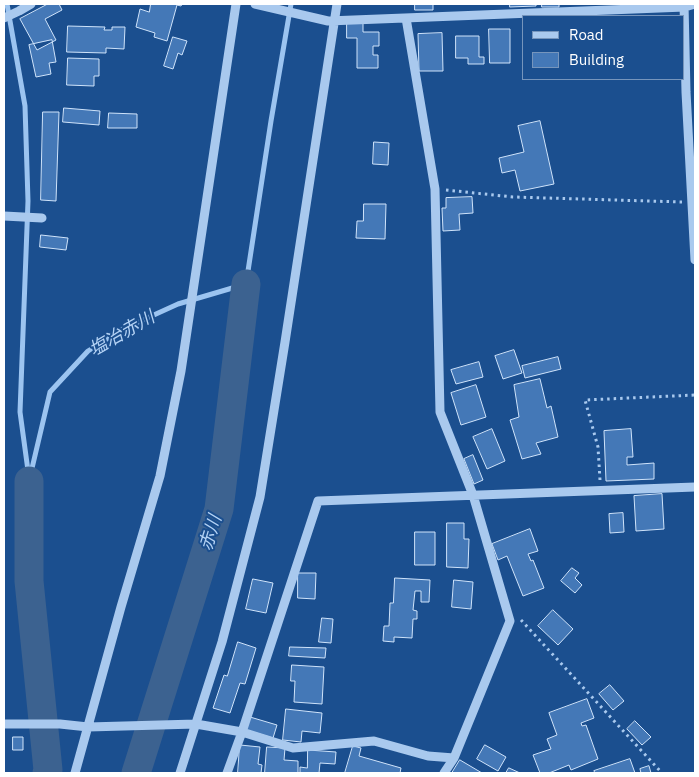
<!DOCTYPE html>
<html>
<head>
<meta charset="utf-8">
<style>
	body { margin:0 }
	#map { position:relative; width:699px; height:777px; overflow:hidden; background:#1b4f8f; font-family:"IBM Plex Sans",sans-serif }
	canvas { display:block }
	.frame { position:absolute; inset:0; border:5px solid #fff; pointer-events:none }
	.legend { position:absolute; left:522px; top:15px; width:162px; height:65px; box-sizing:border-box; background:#1b4f8f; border:1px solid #7695bc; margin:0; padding:6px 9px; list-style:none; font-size:15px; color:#fff }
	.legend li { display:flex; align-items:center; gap:10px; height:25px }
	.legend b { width:25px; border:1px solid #7695bc }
</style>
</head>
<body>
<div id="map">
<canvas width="699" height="777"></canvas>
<div class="frame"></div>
<ul class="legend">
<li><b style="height:6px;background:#a9c9ee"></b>Road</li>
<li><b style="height:14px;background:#4478b7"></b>Building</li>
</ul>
</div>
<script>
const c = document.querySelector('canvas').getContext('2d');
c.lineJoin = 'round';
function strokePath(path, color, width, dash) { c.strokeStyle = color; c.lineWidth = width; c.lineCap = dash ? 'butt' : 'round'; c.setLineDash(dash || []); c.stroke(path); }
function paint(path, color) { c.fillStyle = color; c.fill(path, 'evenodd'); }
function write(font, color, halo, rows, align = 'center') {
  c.font = font + ' "IBM Plex Sans","Noto Sans JP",sans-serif'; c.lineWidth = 4; c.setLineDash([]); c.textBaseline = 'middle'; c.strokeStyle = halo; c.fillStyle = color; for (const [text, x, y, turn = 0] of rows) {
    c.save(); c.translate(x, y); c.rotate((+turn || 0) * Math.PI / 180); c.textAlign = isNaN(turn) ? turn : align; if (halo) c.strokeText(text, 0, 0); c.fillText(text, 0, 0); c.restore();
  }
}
const stream = new Path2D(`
	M 7,4 L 25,106 L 28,201 L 20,412 L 29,478
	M 29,481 L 50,392 L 88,351 L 123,329 L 178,304 L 246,284 L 271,121 L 291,4`);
const river = new Path2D(`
	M 29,481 L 29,581 L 48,770 L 47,773
	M 136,773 L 219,509 L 246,284`);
const building = new Path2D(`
	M 48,4 L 59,4 L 62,10 L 45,19 L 56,40 L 37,50 L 20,19 Z
	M 151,4 L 182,4 L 181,6 L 177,5 L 167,41 L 154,37 L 155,33 L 136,27 L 140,9 L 149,12 Z
	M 415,4 L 433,4 L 433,10 L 415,10 Z
	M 510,4 L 536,4 L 536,6 L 510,7 Z
	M 542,4 L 559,4 L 559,7 L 542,7 Z
	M 347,23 L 363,23 L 363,32 L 379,32 L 379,46 L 373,46 L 373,55 L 378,55 L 378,68 L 357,68 L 357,38 L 347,38 Z
	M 68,26 L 105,27 L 104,30 L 112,30 L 112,27 L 125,27 L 124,49 L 106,48 L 106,53 L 67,52 Z
	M 489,29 L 510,29 L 510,63 L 490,63 Z
	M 442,33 L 443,71 L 419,71 L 418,34 Z
	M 456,36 L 479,36 L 479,57 L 484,57 L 484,64 L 468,64 L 468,58 L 456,58 Z
	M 173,37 L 187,41 L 182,55 L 178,53 L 173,69 L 164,66 Z
	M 52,40 L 56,62 L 49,63 L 51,74 L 36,77 L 29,45 Z
	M 68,58 L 99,59 L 99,76 L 94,76 L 94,86 L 67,85 Z
	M 64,108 L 100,111 L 99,125 L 63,122 Z
	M 43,112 L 59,112 L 56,201 L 41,200 Z
	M 109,113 L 137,114 L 137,128 L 108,128 Z
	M 540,121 L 554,184 L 520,191 L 515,170 L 502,173 L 499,158 L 524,152 L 518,126 Z
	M 374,142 L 389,143 L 388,165 L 373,164 Z
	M 472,197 L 473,213 L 459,214 L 460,230 L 443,231 L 442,208 L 446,208 L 446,198 Z
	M 364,204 L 386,204 L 385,239 L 356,238 L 357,221 L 363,221 Z
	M 41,235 L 68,238 L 66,250 L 40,247 Z
	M 514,350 L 522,373 L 503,379 L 495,356 Z
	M 558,357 L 561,369 L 525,378 L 522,366 Z
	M 479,362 L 483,377 L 456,384 L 451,370 Z
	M 540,379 L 547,408 L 551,406 L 558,437 L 536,443 L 541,454 L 522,459 L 510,420 L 519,417 L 514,385 Z
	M 476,385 L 486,417 L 461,425 L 451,393 Z
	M 492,429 L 505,461 L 487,469 L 473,437 Z
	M 631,429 L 633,457 L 627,457 L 627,465 L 654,463 L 654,479 L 606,481 L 604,431 Z
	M 473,455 L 483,480 L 474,484 L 464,459 Z
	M 662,494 L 664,529 L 636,531 L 634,496 Z
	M 623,513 L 624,532 L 610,533 L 609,514 Z
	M 447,523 L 464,523 L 464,539 L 469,539 L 468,568 L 447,567 Z
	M 530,529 L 538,551 L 528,554 L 531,561 L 533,560 L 544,588 L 523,596 L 507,556 L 498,560 L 492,544 Z
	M 415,532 L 435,532 L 435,565 L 415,565 Z
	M 572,568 L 579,573 L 575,578 L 582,585 L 575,593 L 561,581 Z
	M 298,573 L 316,573 L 315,599 L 298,598 Z
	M 395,578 L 430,580 L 429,602 L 421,602 L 421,591 L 415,591 L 413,610 L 417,611 L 417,619 L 413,619 L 412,638 L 394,637 L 394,642 L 383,641 L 384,626 L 389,626 L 390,603 L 393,603 Z
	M 253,579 L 273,583 L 266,613 L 246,609 Z
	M 454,580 L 473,582 L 471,609 L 452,607 Z
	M 553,610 L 573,629 L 558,645 L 538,626 Z
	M 322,618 L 333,619 L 331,643 L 319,642 Z
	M 238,642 L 256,648 L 245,684 L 240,683 L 230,713 L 213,708 L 224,675 L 227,676 Z
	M 290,647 L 326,648 L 325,658 L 289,656 Z
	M 292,665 L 324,667 L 322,704 L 294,702 L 295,681 L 291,681 Z
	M 610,685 L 624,701 L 613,710 L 599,694 Z
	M 587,699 L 594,718 L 581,723 L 582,726 L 586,725 L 598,759 L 571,770 L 569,765 L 549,773 L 540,773 L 533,755 L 551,749 L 547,739 L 557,735 L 549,713 Z
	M 286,709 L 322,713 L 320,733 L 302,731 L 301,742 L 283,740 Z
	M 250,717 L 277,725 L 273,738 L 246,730 Z
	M 635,721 L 651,737 L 642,745 L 627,729 Z
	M 13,737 L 23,737 L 23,750 L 13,750 Z
	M 240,745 L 260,747 L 258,764 L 262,765 L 261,773 L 238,773 Z
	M 485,745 L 506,757 L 498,771 L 477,759 Z
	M 353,746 L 361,748 L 359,756 L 401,768 L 400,773 L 345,773 Z
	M 267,747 L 285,748 L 284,760 L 298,761 L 298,773 L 265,773 Z
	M 308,750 L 336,752 L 335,764 L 320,763 L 319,773 L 300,773 L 300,767 L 307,768 Z
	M 630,759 L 635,773 L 595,773 L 594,771 Z
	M 460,760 L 482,773 L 452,773 Z
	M 649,766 L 651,773 L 641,773 L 640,769 Z
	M 509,768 L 520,773 L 506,773 Z`);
const path = new Path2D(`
	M 446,190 L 513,197 L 682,202
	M 600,480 L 598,447 L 585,400 L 695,395
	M 521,620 L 662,773
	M 694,773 L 695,773`);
const minor = new Path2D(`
	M 255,4 L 328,21 L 685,7 L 695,4
	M 684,4 L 686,92 L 695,260
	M 4,18 L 19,11 L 31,4
	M 406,18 L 435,189 L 440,412 L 473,495 L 510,621 L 454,758 L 444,773
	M 4,216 L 42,218
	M 4,724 L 60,724 L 88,727 L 196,724 L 242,732 L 293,748 L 374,741 L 428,756 L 454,758
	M 75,773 L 121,607 L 160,476 L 181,371 L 236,4
	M 180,773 L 222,642 L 260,497 L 285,342 L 337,4
	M 227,773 L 242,732 L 318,501 L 695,487`);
const waterNames = [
	["塩冶赤川",122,334,-30],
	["赤川",211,533,-73]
];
strokePath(stream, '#9cc4f0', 5);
strokePath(river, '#3c6290', 29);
paint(building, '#4478b7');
strokePath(building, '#cfe3fa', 1);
strokePath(path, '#a9c9ee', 3, [2.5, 4]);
strokePath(minor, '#a9c9ee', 9);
write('italic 18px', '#b5d3f5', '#1b4f8f', waterNames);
</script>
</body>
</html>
